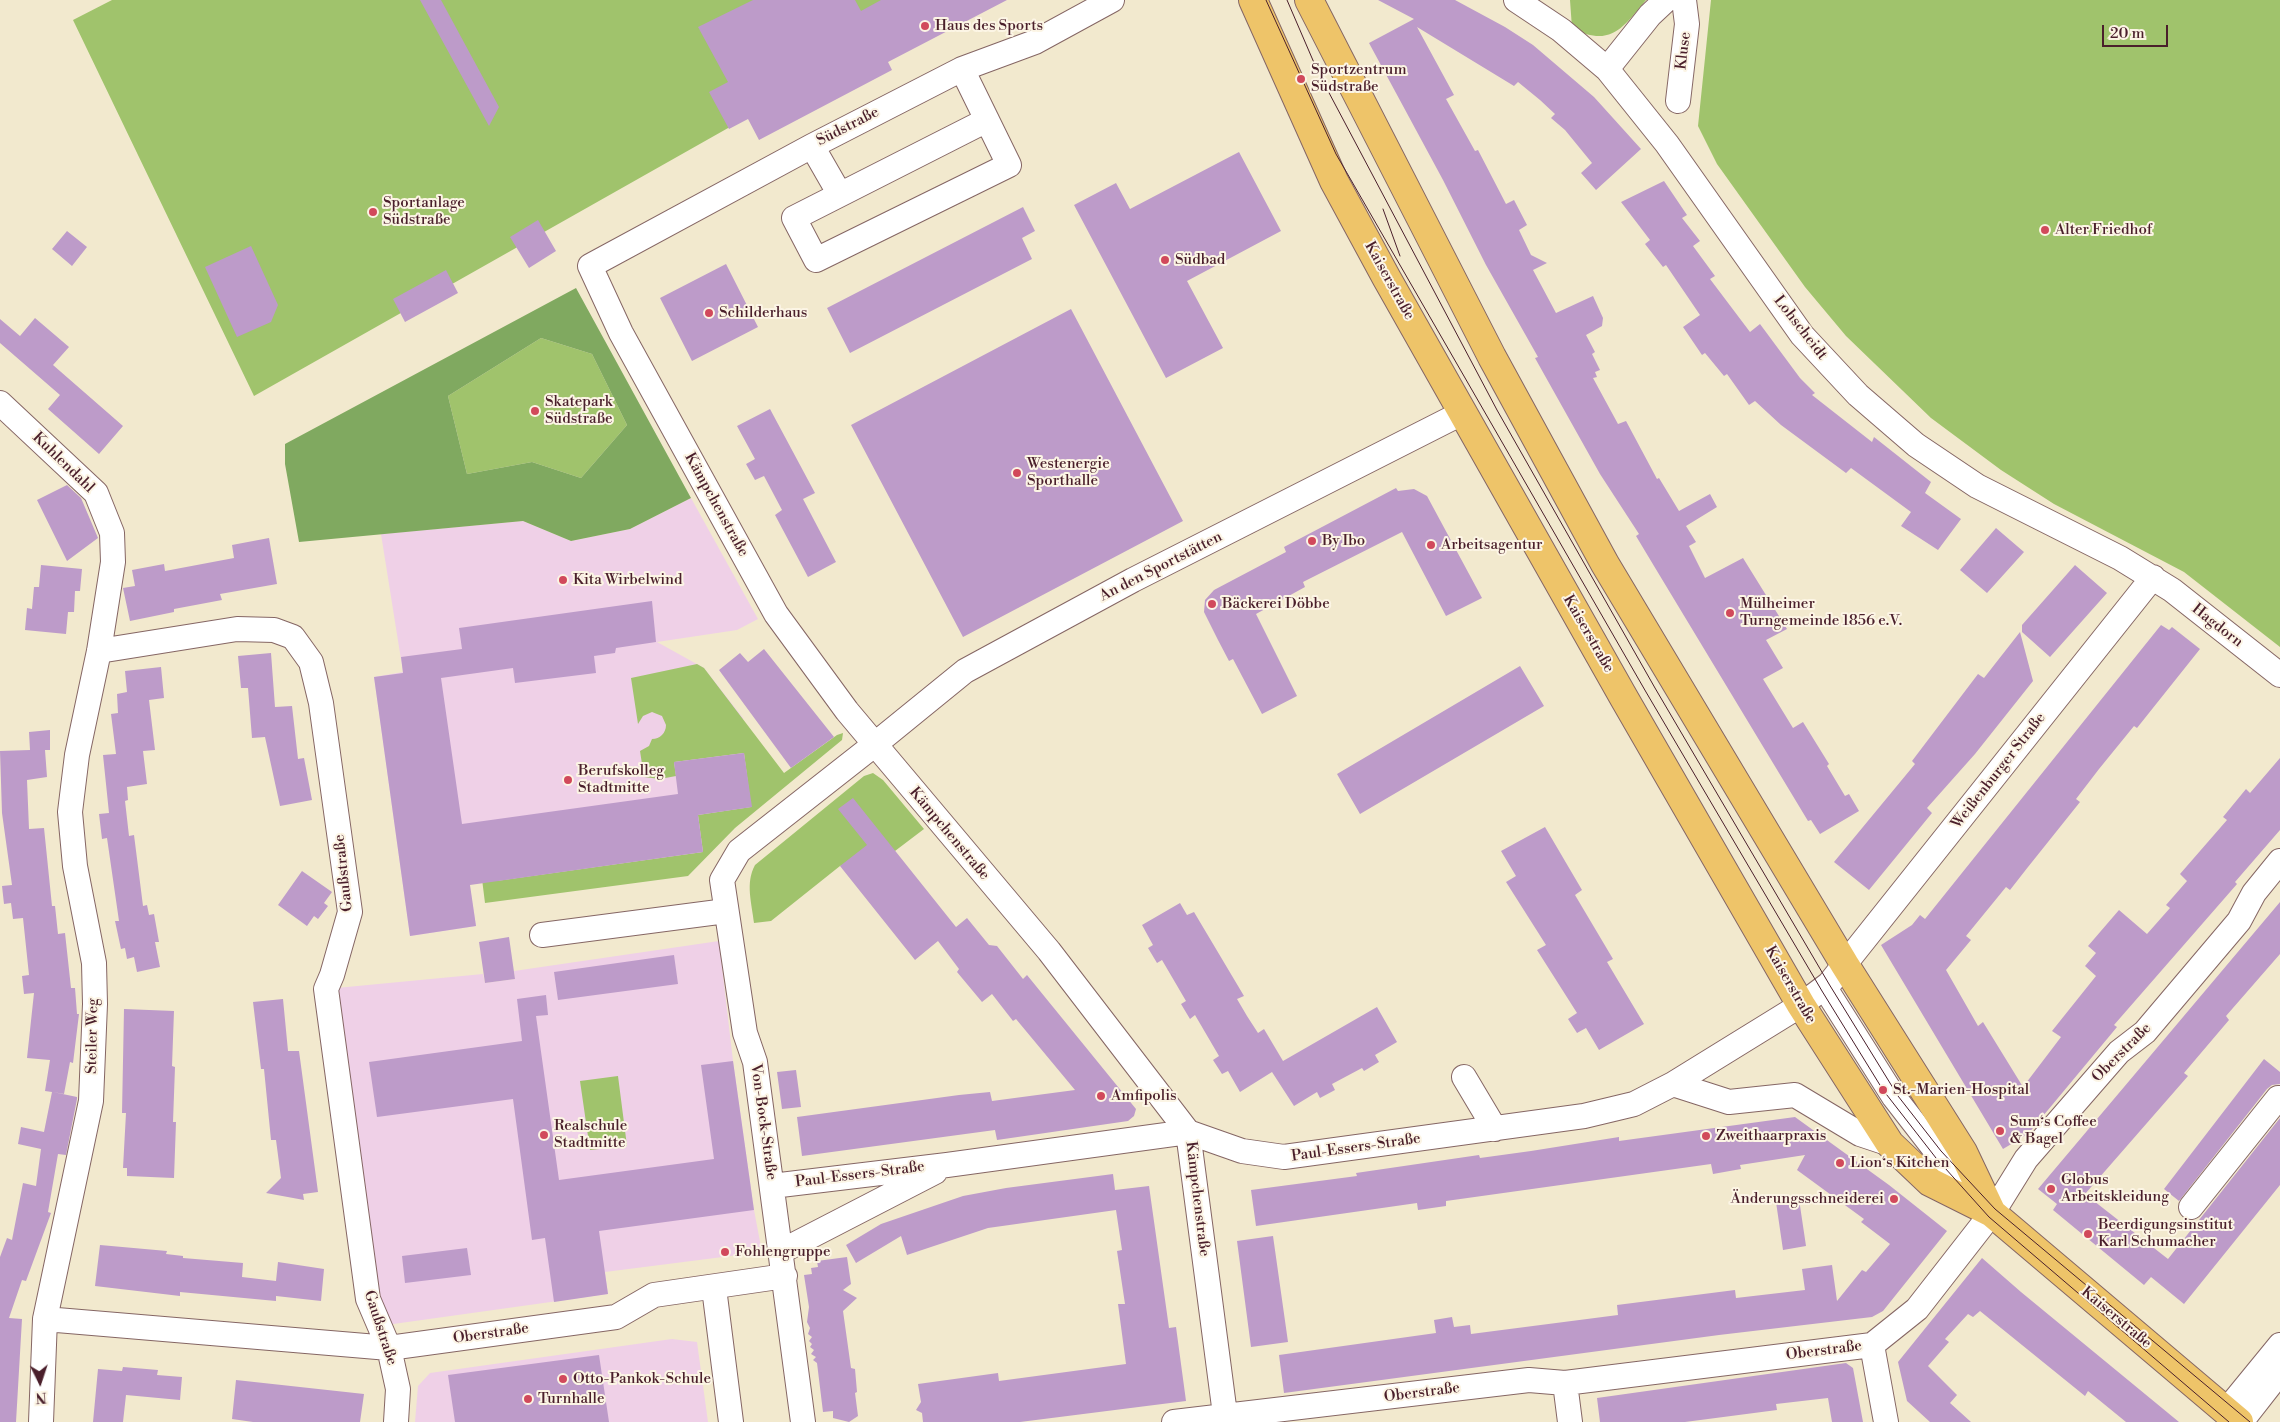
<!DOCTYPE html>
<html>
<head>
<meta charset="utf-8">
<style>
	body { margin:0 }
	#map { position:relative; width:2280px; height:1422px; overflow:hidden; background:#f2e9ce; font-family:"Libre Bodoni",serif }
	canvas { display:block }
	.north { position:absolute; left:15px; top:1357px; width:50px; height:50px; -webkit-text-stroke:4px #fcf5e5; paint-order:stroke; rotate:176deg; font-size:14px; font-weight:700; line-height:20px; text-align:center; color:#4a1f2b }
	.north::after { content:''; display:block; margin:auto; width:18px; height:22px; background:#4a1f2b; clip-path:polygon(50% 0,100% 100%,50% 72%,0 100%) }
	.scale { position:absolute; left:2102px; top:25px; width:66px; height:22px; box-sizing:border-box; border:2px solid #4a1f2b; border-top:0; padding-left:6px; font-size:15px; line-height:18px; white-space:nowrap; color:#4a1f2b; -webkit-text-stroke:4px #fcf5e5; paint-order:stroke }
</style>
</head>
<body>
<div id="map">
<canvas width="2280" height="1422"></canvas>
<div class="north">N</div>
<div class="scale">20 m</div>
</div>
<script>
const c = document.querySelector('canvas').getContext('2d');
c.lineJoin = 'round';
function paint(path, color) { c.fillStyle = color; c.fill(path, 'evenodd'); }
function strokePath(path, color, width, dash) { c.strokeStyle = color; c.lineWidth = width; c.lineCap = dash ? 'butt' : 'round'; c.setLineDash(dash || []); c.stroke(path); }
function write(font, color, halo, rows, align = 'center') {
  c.font = font + ' "Libre Bodoni",serif'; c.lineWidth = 4; c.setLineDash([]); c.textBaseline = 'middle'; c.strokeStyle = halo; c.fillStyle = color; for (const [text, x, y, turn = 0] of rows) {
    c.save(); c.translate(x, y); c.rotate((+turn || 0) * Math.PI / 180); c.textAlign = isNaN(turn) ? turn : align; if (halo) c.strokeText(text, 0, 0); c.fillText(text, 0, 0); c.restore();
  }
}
const built = new Path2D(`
	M 691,498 L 758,619 L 737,630 L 657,642 L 704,668 L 743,718 L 751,807 L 703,852 L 496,881 L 469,881 L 476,926 L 410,936 L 374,677 L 403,672 L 381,534 L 523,521 L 571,541 L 630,529 Z
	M 719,941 L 733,1061 L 754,1210 L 762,1252 L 605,1272 L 608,1294 L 379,1326 L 326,989 L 483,974 L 485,983 L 515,979 L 514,971 Z
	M 672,1339 L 697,1342 L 708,1422 L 415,1422 L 418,1386 L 430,1373 Z`);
const green = new Path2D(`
	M 112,0 L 890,0 L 905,28 L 254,396 L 73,20 Z
	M 1570,0 L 1646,0 C 1623,28 1610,48 1572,28 Z
	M 1711,0 L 2280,0 L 2280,647 L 2184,572 L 2054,504 L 2001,470 L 1931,418 L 1846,336 L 1805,287 L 1717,164 L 1698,126 Z
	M 541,338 L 592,354 L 627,425 L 581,478 L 532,462 L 467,474 L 448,396 Z
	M 697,664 L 704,668 L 784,773 L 837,735 L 843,733 L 842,740 L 735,828 L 688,876 L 485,903 L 482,879 L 496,881 L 703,852 L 698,815 L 751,807 L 744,753 L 674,762 L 676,776 L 660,779 L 644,777 L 640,751 L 649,746 L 652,739 C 660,739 666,733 666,725 L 662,716 L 652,712 L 643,716 L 638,724 L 631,678 Z
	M 873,773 L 883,780 L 924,829 L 895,851 L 840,866 L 771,921 L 754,923 C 752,904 745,883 755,865 L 864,776 Z
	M 618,1076 L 627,1146 L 590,1150 L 580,1081 Z`);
const forest = new Path2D(`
	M 576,288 L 691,498 L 630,529 L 571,541 L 523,521 L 299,542 L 285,464 L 285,444 ZM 541,338 L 592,354 L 627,425 L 581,478 L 532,462 L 467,474 L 448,396 Z`);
const building = new Path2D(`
	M 420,0 L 441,0 L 499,107 L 489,126 Z
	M 753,0 L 855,0 L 861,11 L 881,0 L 1007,0 L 888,62 L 892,70 L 759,140 L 748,119 L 729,129 L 709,92 L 728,82 L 698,27 Z
	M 1378,0 L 1455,0 L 1505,27 L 1533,45 L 1594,97 L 1641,149 L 1596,190 L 1581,173 L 1592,163 L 1565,130 L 1551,118 L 1555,114 L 1540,100 L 1518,82 L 1514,86 L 1417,27 L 1454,95 L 1446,99 L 1475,151 L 1478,150 L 1506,204 L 1514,200 L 1527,225 L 1519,230 L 1531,255 L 1547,263 L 1533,270 L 1556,313 L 1593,296 L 1603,318 L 1602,326 L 1586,335 L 1595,352 L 1592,354 L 1600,370 L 1595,372 L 1597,377 L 1593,378 L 1618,424 L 1626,421 L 1657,479 L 1659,478 L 1679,511 L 1710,494 L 1717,507 L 1686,526 L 1696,542 L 1689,546 L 1705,578 L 1743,558 L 1787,629 L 1766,640 L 1783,668 L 1763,679 L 1793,728 L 1803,722 L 1829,764 L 1827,766 L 1845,796 L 1849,794 L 1859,811 L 1820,834 L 1811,820 L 1808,821 L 1654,566 L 1636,536 L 1639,534 L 1600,474 L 1535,358 L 1538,357 L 1486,265 L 1443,180 L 1369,43 L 1414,19 Z
	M 1239,152 L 1281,231 L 1187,281 L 1223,348 L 1166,378 L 1074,205 L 1116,183 L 1130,209 Z
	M 1664,181 L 1687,215 L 1682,218 L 1700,241 L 1693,246 L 1715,276 L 1710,279 L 1750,332 L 1760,324 L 1800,378 L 1815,393 L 1812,395 L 1872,442 L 1874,437 L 1931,482 L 1925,493 L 1961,519 L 1938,550 L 1901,526 L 1911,512 L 1851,468 L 1846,473 L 1781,425 L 1755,401 L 1749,405 L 1727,374 L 1724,376 L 1705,353 L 1702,355 L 1683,327 L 1700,315 L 1666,265 L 1663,267 L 1645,244 L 1650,240 L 1621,202 Z
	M 1023,207 L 1035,231 L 1022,238 L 1032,259 L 850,353 L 827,308 Z
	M 538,220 L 556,251 L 529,268 L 510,237 Z
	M 67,231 L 87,247 L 72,266 L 52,249 Z
	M 251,246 L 278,305 L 271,322 L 237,337 L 205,267 Z
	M 726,264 L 758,327 L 692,361 L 660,298 Z
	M 446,270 L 458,293 L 405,322 L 393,299 Z
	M 1071,309 L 1183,521 L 963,637 L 851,425 Z
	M 35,318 L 69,347 L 53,365 L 123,426 L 99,454 L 48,409 L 60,395 L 0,343 L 0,319 L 20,336 Z
	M 770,409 L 815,493 L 803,499 L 836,562 L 808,577 L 775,515 L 782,510 L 764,476 L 755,480 L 746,464 L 755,459 L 737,426 Z
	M 67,485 L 81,498 L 98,538 L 67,561 L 37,500 Z
	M 1396,488 L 1398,491 L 1414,489 L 1427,496 L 1482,598 L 1446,616 L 1402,532 L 1303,582 L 1305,587 L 1256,614 L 1297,696 L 1262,714 L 1233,659 L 1229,661 L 1218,640 L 1204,612 L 1205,600 L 1214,590 L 1286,552 L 1284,547 Z
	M 1996,528 L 2024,552 L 1987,593 L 1960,570 Z
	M 269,538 L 277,584 L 220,594 L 222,600 L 174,609 L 174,612 L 130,621 L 123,588 L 135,586 L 132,570 L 164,564 L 165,571 L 234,558 L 232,545 Z
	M 41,565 L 82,569 L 80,591 L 75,591 L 74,612 L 68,612 L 66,634 L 25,630 L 27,608 L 32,609 L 34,587 L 39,587 Z
	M 2075,565 L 2107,593 L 2050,657 L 2022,632 L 2022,625 Z
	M 652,601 L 656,642 L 616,648 L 615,653 L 594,656 L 596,673 L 515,683 L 513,668 L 441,678 L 462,824 L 678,794 L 674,762 L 744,753 L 752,807 L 698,815 L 703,852 L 470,885 L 476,926 L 410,936 L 374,677 L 403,673 L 401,657 L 462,649 L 459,628 Z
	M 2161,625 L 2169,630 L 2172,627 L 2200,649 L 2137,728 L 2134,726 L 2099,769 L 2076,799 L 2080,802 L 2028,867 L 2010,890 L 2006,887 L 1966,936 L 1971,940 L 1946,970 L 1978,1026 L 1983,1022 L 2023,1087 L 2061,1037 L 2052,1031 L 2096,976 L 2085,966 L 2096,953 L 2088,946 L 2119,910 L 2147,934 L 2170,908 L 2166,905 L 2187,881 L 2180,874 L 2227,820 L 2223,817 L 2246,789 L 2250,793 L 2280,758 L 2280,830 L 2235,882 L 2237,884 L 2114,1025 L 2117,1027 L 2028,1134 L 2003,1149 L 1881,945 L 1912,925 L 1920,915 L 1925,919 Z
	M 2020,632 L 2033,681 L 1975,754 L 1927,808 L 1932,813 L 1869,890 L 1834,862 L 1915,764 L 1912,761 L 1978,674 L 1984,678 Z
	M 764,649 L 834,737 L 791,768 L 719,670 L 740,653 L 748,662 Z
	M 271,653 L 275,707 L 292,706 L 298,759 L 304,758 L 312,800 L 280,806 L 265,737 L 252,738 L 248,688 L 241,688 L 238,656 Z
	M 1520,666 L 1544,706 L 1360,814 L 1337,774 Z
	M 161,667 L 164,698 L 149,700 L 155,750 L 143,751 L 147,784 L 127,787 L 128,800 L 125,801 L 129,836 L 134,835 L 143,906 L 147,905 L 149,915 L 154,914 L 159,942 L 155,942 L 160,967 L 137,972 L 134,957 L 127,959 L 125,948 L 121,949 L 115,921 L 119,921 L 107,838 L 102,839 L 99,814 L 109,813 L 103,755 L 116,754 L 111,714 L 118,713 L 117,694 L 127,692 L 125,671 Z
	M 50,730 L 50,750 L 45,750 L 47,777 L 27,780 L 29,829 L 44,828 L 52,906 L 55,906 L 58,934 L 65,933 L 71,988 L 75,988 L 77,1014 L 79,1014 L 73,1063 L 70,1062 L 64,1094 L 53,1092 L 77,1097 L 77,1099 L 66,1155 L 58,1154 L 48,1212 L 51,1213 L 26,1281 L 22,1280 L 9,1318 L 22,1319 L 16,1422 L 0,1422 L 0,1257 L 7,1238 L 12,1240 L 23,1183 L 36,1186 L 41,1149 L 18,1144 L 21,1127 L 44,1132 L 52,1092 L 45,1091 L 50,1060 L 27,1058 L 34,993 L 24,994 L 22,976 L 29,975 L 23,918 L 13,919 L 11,903 L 4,904 L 2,886 L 12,885 L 2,813 L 0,751 L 30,750 L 29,732 Z
	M 853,798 L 956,927 L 967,918 L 989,945 L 997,946 L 1023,979 L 1027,975 L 1136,1109 L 1134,1116 L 1128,1121 L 997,1140 L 995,1130 L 802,1156 L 797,1117 L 959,1095 L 990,1092 L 992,1101 L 1075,1090 L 1016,1019 L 1013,1021 L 992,994 L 982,1002 L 957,972 L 959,969 L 938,941 L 915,960 L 840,866 L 867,845 L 838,809 Z
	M 1545,827 L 1582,890 L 1575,895 L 1613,959 L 1607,962 L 1644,1024 L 1599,1050 L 1586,1028 L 1577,1033 L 1568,1019 L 1577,1013 L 1537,950 L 1546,945 L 1506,882 L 1516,876 L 1501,851 Z
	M 302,871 L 332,892 L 324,903 L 328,906 L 318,919 L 314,916 L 307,926 L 278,905 Z
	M 2280,902 L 2280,954 L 2226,1016 L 2229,1020 L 2184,1073 L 2188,1076 L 2085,1194 L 2168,1259 L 2280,1118 L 2280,1185 L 2184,1304 L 2151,1277 L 2144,1285 L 2053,1210 L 2057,1204 L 2038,1189 Z
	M 1180,903 L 1187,915 L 1194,912 L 1244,996 L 1237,999 L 1247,1016 L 1258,1033 L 1264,1029 L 1283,1061 L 1377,1007 L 1397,1042 L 1375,1055 L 1379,1062 L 1364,1071 L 1362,1068 L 1332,1084 L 1335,1090 L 1320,1098 L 1317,1092 L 1294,1106 L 1272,1072 L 1240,1092 L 1228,1071 L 1222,1074 L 1213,1060 L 1219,1056 L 1195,1015 L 1190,1019 L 1181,1004 L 1186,1001 L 1162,960 L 1157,963 L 1148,948 L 1153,945 L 1142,925 Z
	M 509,937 L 515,979 L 485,983 L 479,942 Z
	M 674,955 L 678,984 L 558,1000 L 554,972 Z
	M 546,995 L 548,1015 L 536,1016 L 559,1180 L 714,1159 L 701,1065 L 733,1061 L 754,1210 L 599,1231 L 608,1294 L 554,1302 L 545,1238 L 532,1240 L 513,1099 L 377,1117 L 369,1062 L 522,1041 L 517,999 Z
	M 283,999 L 288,1051 L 299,1051 L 318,1192 L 303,1194 L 304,1200 L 266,1193 L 281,1178 L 276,1140 L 271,1140 L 264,1069 L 261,1069 L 253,1002 Z
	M 124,1009 L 174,1011 L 172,1066 L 175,1067 L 173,1122 L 176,1122 L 174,1178 L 127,1176 L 127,1168 L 123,1168 L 126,1113 L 122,1113 Z
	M 2264,1059 L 2280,1072 L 2280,1084 L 2272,1085 L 2267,1089 L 2179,1201 L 2164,1189 Z
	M 796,1070 L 801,1107 L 782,1109 L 777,1072 Z
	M 1795,1117 L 1889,1185 L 1947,1231 L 1883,1311 L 1872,1317 L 1719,1335 L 1284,1393 L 1279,1355 L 1436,1333 L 1434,1320 L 1452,1317 L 1454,1327 L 1470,1325 L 1471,1334 L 1618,1315 L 1617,1305 L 1735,1290 L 1736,1298 L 1805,1290 L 1802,1269 L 1832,1265 L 1837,1301 L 1862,1270 L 1866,1272 L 1890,1244 L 1861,1222 L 1864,1219 L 1797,1170 L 1805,1155 L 1740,1165 L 1741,1169 L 1713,1174 L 1711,1164 L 1446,1201 L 1446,1206 L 1418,1210 L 1417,1203 L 1256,1226 L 1251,1190 L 1357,1176 L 1356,1173 L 1479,1155 L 1480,1158 L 1531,1151 L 1619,1137 L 1619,1141 Z
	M 1113,1174 L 1115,1190 L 1149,1186 L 1169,1328 L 1176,1327 L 1186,1401 L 1020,1422 L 923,1422 L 922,1413 L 916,1410 L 921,1402 L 918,1384 L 998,1373 L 999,1381 L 1126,1364 L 1118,1304 L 1125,1304 L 1117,1251 L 1122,1250 L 1116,1210 L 988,1228 L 907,1255 L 901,1236 L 856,1263 L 846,1245 L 881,1224 L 963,1196 L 1006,1188 Z
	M 1799,1199 L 1806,1246 L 1783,1250 L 1776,1202 Z
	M 1273,1236 L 1288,1342 L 1251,1347 L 1237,1241 Z
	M 100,1245 L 167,1251 L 166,1254 L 183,1256 L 183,1258 L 243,1263 L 242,1277 L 276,1281 L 278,1262 L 324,1269 L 321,1301 L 276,1296 L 276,1301 L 180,1292 L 180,1296 L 95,1286 Z
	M 467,1248 L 471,1275 L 405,1283 L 402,1256 Z
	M 847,1257 L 851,1284 L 843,1290 L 857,1298 L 843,1311 L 851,1368 L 855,1369 L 857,1392 L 855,1393 L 858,1416 L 849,1422 L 833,1418 L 833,1411 L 823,1412 L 817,1363 L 813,1360 L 816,1357 L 811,1354 L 814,1350 L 810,1347 L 812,1344 L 809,1341 L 812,1337 L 808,1334 L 810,1328 L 807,1322 L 809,1307 L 804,1275 L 812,1274 L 811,1268 L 818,1267 L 817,1261 Z
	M 1982,1258 L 2021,1292 L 2179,1422 L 2126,1422 L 2088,1391 L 2085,1396 L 1980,1311 L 1973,1317 L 1968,1314 L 1945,1339 L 1949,1342 L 1928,1366 L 1957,1395 L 1950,1403 L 1971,1422 L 1930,1422 L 1907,1401 L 1898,1362 Z
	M 599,1355 L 609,1422 L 455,1422 L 448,1375 Z
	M 1846,1363 L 1853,1368 L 1863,1422 L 1832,1422 L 1828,1398 L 1776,1404 L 1777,1410 L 1685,1422 L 1600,1422 L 1597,1398 Z
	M 123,1367 L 158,1370 L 157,1375 L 182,1377 L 180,1400 L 126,1395 L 123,1422 L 93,1422 L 98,1369 L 122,1371 Z
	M 236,1380 L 364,1394 L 360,1422 L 253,1422 L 232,1419 Z`);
const minor = new Path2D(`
	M 1112,0 L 1035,42 L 962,69 L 812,146 L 590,266 L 621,333 L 776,614 L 847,711 L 1049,951 L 1188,1132 L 1226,1422
	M 1516,0 L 1561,30 L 1607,69 L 1667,144 L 1802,335 L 1858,395 L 1916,445 L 1977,486 L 2120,558 L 2172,590 L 2280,675
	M 962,69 L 1009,165 L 816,260 L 794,218 L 987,120
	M 1607,69 L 1650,15 L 1666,0
	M 1678,101 L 1687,24 L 1684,0
	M 812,146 L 839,193
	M 0,403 L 96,493 L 112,533 L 113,562 L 99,651 L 77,755 L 70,812 L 75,866 L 94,963 L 95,1004 L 91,1101 L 45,1319 L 41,1422
	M 99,651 L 237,629 L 274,630 L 293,637 L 311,662 L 321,703 L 350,912 L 332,975 L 326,989 L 368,1299 L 389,1348 L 398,1389 L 396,1422
	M 542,935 L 726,911
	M 1825,988 L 1894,1097 L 1939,1155 L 1981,1201
	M 1464,1077 L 1495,1129
	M 1673,1084 L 1729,1102 L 1795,1095 L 1860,1134 L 1890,1144
	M 772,1186 L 947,1165 L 1188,1132 L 1242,1151 L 1284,1157 L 1584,1116 L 1634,1104 L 1673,1084 L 1801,1005 L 1829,984 L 2153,577
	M 2191,1207 L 2278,1098 L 2280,1098
	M 782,1251 L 935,1172
	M 714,1288 L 731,1422
	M 45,1319 L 389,1348 L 616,1317 L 654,1295 L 785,1276
	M 1872,1345 L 1886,1422
	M 1565,1383 L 1570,1422
	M 2226,1411 L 2280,1345
	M 803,1422 L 755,1062 L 745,1033 L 722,880 L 739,851 L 874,745 L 965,671 L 1133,580 L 1462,413
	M 1174,1422 L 1529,1380 L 1565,1383 L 1872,1345 L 1917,1309 L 1995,1209 L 2026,1159 L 2119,1052 L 2145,1032 L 2239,921 L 2254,893 L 2280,861
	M 2241,1422 L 2280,1372`);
const major = new Path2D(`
	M 1253,0 L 1334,181 L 1386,277 L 1624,698 L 1801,1005 L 1890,1144 L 1930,1182 L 1992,1213 L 2239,1422
	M 1309,0 L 1492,357 L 1605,564 L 1845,965 L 1963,1152 L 1992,1213`);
const tram = new Path2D(`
	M 1266,0 L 1336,154 L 1646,692 L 1822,991 L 1883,1090 L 1936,1158 L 1989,1217 L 2229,1422
	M 1287,0 L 1318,72 L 1497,410 L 1655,688 L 1829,984 L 1898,1096 L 1941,1151 L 1995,1209 L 2250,1422
	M 1383,209 L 1400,256`);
const markers = [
	[925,26,5,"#d1495b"],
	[1301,79,5,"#d1495b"],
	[373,212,5,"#d1495b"],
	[2045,230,5,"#d1495b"],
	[1165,260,5,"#d1495b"],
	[709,313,5,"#d1495b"],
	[535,411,5,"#d1495b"],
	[1017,473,5,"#d1495b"],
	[1312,541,5,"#d1495b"],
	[1431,545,5,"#d1495b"],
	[563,580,5,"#d1495b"],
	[1212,604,5,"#d1495b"],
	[1730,613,5,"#d1495b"],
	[568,780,5,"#d1495b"],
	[1883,1090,5,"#d1495b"],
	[1101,1096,5,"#d1495b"],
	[2000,1131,5,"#d1495b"],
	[544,1135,5,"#d1495b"],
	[1706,1136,5,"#d1495b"],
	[1840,1163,5,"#d1495b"],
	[2051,1189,5,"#d1495b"],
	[1894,1199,5,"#d1495b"],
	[2088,1234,5,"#d1495b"],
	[725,1252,5,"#d1495b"],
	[563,1379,5,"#d1495b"],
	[528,1399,5,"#d1495b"]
];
const poiNames = [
	["Haus des Sports",935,26],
	["Sportzentrum",1311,70],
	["Südstraße",1311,87],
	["Sportanlage",383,203],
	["Südstraße",383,220],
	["Alter Friedhof",2055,230],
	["Südbad",1175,260],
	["Schilderhaus",719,313],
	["Skatepark",545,402],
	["Südstraße",545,419],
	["Westenergie",1027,464],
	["Sporthalle",1027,481],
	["By Ibo",1322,541],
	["Arbeitsagentur",1441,545],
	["Kita Wirbelwind",573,580],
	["Bäckerei Döbbe",1222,604],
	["Mülheimer",1740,604],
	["Turngemeinde 1856 e.V.",1740,621],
	["Berufskolleg",578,771],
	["Stadtmitte",578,788],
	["St.-Marien-Hospital",1893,1090],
	["Amfipolis",1111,1096],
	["Sum‘s Coffee",2010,1122],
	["& Bagel",2010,1139],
	["Realschule",554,1126],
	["Stadtmitte",554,1143],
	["Zweithaarpraxis",1716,1136],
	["Lion‘s Kitchen",1850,1163],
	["Globus",2061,1180],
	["Arbeitskleidung",2061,1197],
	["Änderungsschneiderei",1884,1199,"right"],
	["Beerdigungsinstitut",2098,1225],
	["Karl Schumacher",2098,1242],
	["Fohlengruppe",735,1252],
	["Otto-Pankok-Schule",573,1379],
	["Turnhalle",538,1399]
];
const streetNames = [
	["Kluse",1684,51,-83],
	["Südstraße",848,127,-27],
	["Kaiserstraße",1389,281,61],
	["Lohscheidt",1800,328,52],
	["Kuhlendahl",63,463,44],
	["Kämpchenstraße",716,505,61],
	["An den Sportstätten",1161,567,-27],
	["Hagdorn",2217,626,38],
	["Kaiserstraße",1588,634,60],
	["Weißenburger Straße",1999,771,-52],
	["Kämpchenstraße",949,834,50],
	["Gaußstraße",344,873,-96],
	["Kaiserstraße",1790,985,60],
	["Steiler Weg",93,1036,-89],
	["Oberstraße",2122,1053,-45],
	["Von-Bock-Straße",763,1122,82],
	["Paul-Essers-Straße",1356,1148,-8],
	["Paul-Essers-Straße",860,1175,-7],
	["Kämpchenstraße",1197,1199,83],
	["Kaiserstraße",2116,1318,40],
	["Gaußstraße",380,1328,72],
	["Oberstraße",491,1334,-8],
	["Oberstraße",1824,1351,-7],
	["Oberstraße",1422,1393,-7]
];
paint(built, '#efd0e7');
paint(green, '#a0c36c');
paint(forest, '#80a960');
paint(building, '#bd9bc9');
strokePath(minor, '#856664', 26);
strokePath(major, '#856664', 30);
strokePath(minor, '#fff', 24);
strokePath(major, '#eec469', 28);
strokePath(tram, '#4a1f2b', 1);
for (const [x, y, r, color] of markers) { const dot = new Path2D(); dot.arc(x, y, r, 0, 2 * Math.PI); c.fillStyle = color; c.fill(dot); strokePath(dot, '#fcf5e5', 2); }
write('15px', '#4a1f2b', '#fcf5e5', poiNames, 'left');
write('15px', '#4a1f2b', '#fcf5e5', streetNames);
</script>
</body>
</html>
